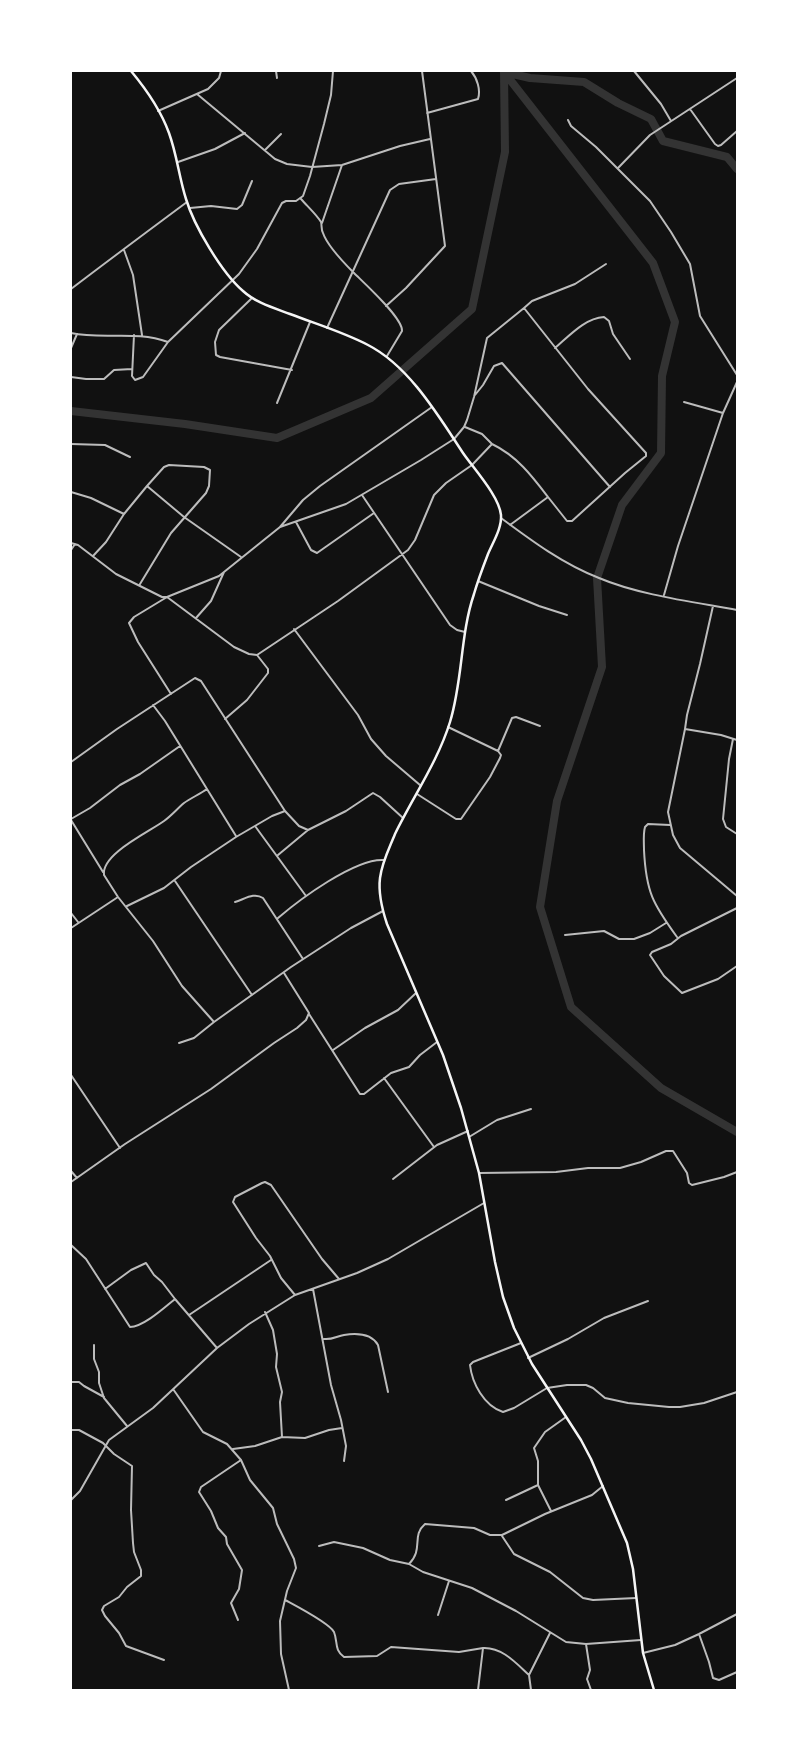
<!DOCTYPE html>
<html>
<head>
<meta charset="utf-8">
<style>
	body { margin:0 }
	#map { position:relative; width:808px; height:1761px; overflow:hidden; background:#111; font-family:Manrope,sans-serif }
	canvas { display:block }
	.frame { position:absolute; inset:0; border:72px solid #fff; pointer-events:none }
</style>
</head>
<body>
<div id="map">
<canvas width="808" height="1761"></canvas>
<div class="frame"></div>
</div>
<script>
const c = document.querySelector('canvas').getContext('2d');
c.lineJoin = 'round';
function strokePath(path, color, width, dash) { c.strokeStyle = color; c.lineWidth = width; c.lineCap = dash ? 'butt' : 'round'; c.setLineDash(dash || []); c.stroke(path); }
const river = new Path2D(`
	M 504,72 L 653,263 L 675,322 L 662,376 L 661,453 L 622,505 L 597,578 L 602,667 L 557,801 L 540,907 L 571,1007 L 661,1088 L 737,1132
	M 71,411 L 185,424 L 277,438 L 371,398 L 472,309 L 505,152 L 504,72 L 530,78 L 584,82 L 618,103 L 651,119 L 663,141 L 727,157 L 737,169`);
const minor = new Path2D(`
	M 276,71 L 277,78
	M 634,71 L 661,104 L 671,121
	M 197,94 L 275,159 L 287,164 L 312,167 L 342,165 L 400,146 L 430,139
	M 690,109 L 715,144 L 718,146 L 721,145 L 737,131
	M 158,111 L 208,89 L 219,78 L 221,71
	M 427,113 L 478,99 C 481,90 477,78 471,71
	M 568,120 L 571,126 L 596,147 L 650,201 L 671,232 L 690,264 L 700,316 L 737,375
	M 265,150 L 281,134
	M 178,162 L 215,149 L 245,133
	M 618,168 L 650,135 L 737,78
	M 301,199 C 307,206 316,214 321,222 C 322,225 321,230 323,233 C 327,245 345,264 354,273 C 364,283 403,318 402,331 L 387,356
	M 190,208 L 211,206 L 237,209 L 242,205 L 252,181
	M 322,223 L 342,165
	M 124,250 L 133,275 L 142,335
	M 71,289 C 109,260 148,231 187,202
	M 252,298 L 219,330 L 215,342 L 216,355 L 220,357 L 292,370
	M 386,306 L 406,288 L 445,246 L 422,71
	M 327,328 L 390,190 L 399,184 L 436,179
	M 71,333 C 104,340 135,330 168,342 L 239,274 L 257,249 L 282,203 L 286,201 L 296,201 L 303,196 L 310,176 L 324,124 L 331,95 L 333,71
	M 134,335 L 132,376 L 135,380 L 143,377 L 168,342
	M 71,348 L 77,334
	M 555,348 C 569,336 585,318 604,317 L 609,321 L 613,334 L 630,359
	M 71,377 L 86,379 L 104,379 L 114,370 L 132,369
	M 475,395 L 483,385 L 494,366 L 502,363 L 610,487
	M 684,402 L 723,413
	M 277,403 L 310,322
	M 465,427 L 482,434 L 492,444
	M 71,444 L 105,445 L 130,457
	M 71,492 L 91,498 L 124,514
	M 362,495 L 450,625 L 457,630 L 465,632
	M 501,518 C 532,541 563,564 599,578 C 639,595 694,602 737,610
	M 296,522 L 311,550 L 317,553 L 374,513
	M 510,525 L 548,497 L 567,521 L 572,521 L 625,473 L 646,456 L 646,453 L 588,389 L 524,308 L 532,301 L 575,284 L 606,264
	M 280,527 L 303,500 L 320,486 L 432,407
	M 71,543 L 78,545 L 116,574 L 162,597 L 167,597 L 219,576 L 280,527 L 346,504 L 421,460 L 454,439 L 464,427 L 467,420 L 474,397 L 487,338 L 524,308
	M 71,550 L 75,544
	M 93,556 L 106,542 L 124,514 L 147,486 L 184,517 L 241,557
	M 478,581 L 539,606 L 567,615
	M 140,584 L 171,533 L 206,493 L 209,486 L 210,470 L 204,467 L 169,465 L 164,467 L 147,486
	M 664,595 L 678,546 L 723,413 L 737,382
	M 713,606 L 700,664 L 687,715 L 685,729 L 721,735 L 737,740
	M 196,618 L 211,601 L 224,572
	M 294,629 L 358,715 L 371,739 L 386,756 L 420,785
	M 171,694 L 138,642 L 129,623 L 134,617 L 167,597 L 234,647 L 249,654 L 257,655 L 338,601 L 408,550 L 415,540 L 434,495 L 446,483 L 472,465 L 492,444 C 517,456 532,476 548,497
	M 153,705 L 165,721 L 236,836
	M 225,719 L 247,700 L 268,673 L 268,669 L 257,655
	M 685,729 L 668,812 L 673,835 L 680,848 L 737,896
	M 733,739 L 729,759 L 723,819 L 726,827 L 737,834
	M 498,751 L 512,718 L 516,717 L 540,726
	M 71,762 L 117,729 L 195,678 L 201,681 L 285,811 L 299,826 L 308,830 L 346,811 L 373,793 L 380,797 L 403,818
	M 207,789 C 200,794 191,798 184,803 C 177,809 171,816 164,821 C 149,832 101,854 104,875 L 118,897 L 153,941 L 182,986 L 214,1022
	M 417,794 L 456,819 L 461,819 L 490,777 L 500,758 L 501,755 L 498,751 L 448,727
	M 71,819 L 90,808 L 120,785 L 140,774 L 180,746
	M 71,820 L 103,872
	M 670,825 L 648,824 L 645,827 C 643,834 644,843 644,850 C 646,892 653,904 677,937
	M 255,826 L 306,896
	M 278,855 L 308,830
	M 175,881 L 252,995
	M 235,902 C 245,899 254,892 263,898 L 303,959
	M 127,906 L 164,888 L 191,867 L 236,837 L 272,816 L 285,811
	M 737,908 L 681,936 L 671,944 L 652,952 L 650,955 L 664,976 L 682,993 L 718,979 L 737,966
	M 71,913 L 78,922
	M 278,918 C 299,900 355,858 384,860
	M 71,928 L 118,897
	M 565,935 L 604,931 L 619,939 L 634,939 L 650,933 L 666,923
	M 309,1014 L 360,1094 L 364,1094 L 391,1073 L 409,1067 L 420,1055 L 437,1042
	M 179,1043 L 194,1038 L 214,1022 L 291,967 L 351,928 L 383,911
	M 333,1050 L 365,1028 L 398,1010 L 416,993
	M 71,1075 L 120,1148
	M 384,1078 L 434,1147
	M 469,1137 L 497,1120 L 531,1109
	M 71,1171 L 77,1178
	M 479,1173 L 556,1172 L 588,1168 L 620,1168 L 641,1162 L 666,1151 L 673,1151 L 687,1173 L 689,1183 L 692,1185 L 724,1177 L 737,1172
	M 393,1179 L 437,1145 L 468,1131
	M 71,1182 L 125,1144 L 211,1089 L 274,1043 L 297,1028 L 306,1020 L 309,1013 L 284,973
	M 71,1245 L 86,1259 L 130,1327 C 143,1327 164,1308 175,1299 L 217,1348
	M 105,1289 L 131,1270 L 146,1263 L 154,1275 L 162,1282 L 175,1299
	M 313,1289 L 331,1385 L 341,1420 L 346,1446 L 344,1461
	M 295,1295 L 281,1278 L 270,1256 L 256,1238 L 233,1202 L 235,1197 L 262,1183 L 265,1182 L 271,1185 L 322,1259 L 339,1279
	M 265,1312 L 273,1330 L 277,1354 L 276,1367 L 282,1392 L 280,1402 L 282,1437
	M 189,1315 L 271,1260
	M 324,1339 C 332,1340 337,1336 344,1335 C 357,1333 371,1333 378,1345 L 388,1392
	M 521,1343 L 473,1362 L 470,1365 C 472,1383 484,1406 503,1412 L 514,1408 L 547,1388 L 567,1385 L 586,1385 L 593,1388 L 605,1398 L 628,1403 L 669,1407 L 680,1407 L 704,1403 L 737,1392
	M 94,1345 L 94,1359 L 99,1372 L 99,1383 L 104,1398 L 127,1426
	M 528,1358 L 568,1339 L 604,1318 L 648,1301
	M 71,1382 L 79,1382 L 84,1386 L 104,1397
	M 173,1389 L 203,1432 L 227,1444 L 241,1460 L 250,1480 L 273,1508 L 277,1524 L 294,1559 L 296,1568 L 287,1591 L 280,1621 L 281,1654 L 289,1690
	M 71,1430 L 79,1430 L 103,1443 L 114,1454 L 132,1466 L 131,1510 L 133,1543 L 134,1552 L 141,1570 L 141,1576 L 127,1587 L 119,1597 L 104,1606 L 102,1610 L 105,1616 L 119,1633 L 126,1646 L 164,1660
	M 233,1449 L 255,1446 L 282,1437 L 305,1438 L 329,1430 L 342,1428
	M 71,1500 L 80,1491 L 109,1440 L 153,1408 L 217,1348 L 249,1324 L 295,1295 L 357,1273 L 388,1259 L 484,1203
	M 506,1500 L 538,1485
	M 551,1511 L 538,1485 L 538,1461 L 534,1448 L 545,1432 L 566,1417
	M 502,1536 L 514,1554 L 550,1572 L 583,1598 L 593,1600 L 636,1598
	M 319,1546 L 334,1542 L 363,1548 L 390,1560 L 409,1564 L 423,1572 L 472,1588 L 516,1611 L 566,1642 L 586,1644 L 641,1640
	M 409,1564 C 424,1549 411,1536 425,1524 L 474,1528 L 490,1535 L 502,1535 L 545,1514 L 592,1495 L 603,1486
	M 285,1600 C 296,1606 329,1623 334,1632 C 338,1642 334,1650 344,1657 L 377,1656 L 391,1647 L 459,1652 L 483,1648
	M 438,1615 L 449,1581
	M 238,1620 L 231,1603 L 239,1589 L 242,1570 L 227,1544 L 226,1537 L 218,1528 L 211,1511 L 199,1492 L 201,1487 L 241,1460
	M 699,1634 L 709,1662 L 713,1678 L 719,1680 L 737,1672
	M 586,1644 L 590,1670 L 587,1679 L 591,1690
	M 643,1653 L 675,1645 L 699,1634 L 737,1614
	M 478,1690 L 483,1648 C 502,1647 516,1663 529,1675
	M 531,1690 L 529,1675 L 550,1633`);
const secondary = new Path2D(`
	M 131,71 C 146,89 161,111 169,133 C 177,155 179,177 186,199 C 194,226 222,273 243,291 C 256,303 274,308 290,314 C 316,324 343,332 368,345 C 409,366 438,415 463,453 C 474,469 499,496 501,515 C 502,528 493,542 488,554 C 483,567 478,580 474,594 C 460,635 463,680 450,722 C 438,761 413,797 395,834 C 389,849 382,862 380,878 C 378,894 382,909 387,924 L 443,1055 L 461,1108 L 479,1173 L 495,1262 L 503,1297 L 514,1328 L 532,1364 L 581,1440 L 591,1459 L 627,1543 L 633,1569 L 643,1653 L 654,1690`);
strokePath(river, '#333', 8);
strokePath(minor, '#bcbcbc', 2);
strokePath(secondary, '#f5f5f5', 2.5);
</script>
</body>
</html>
